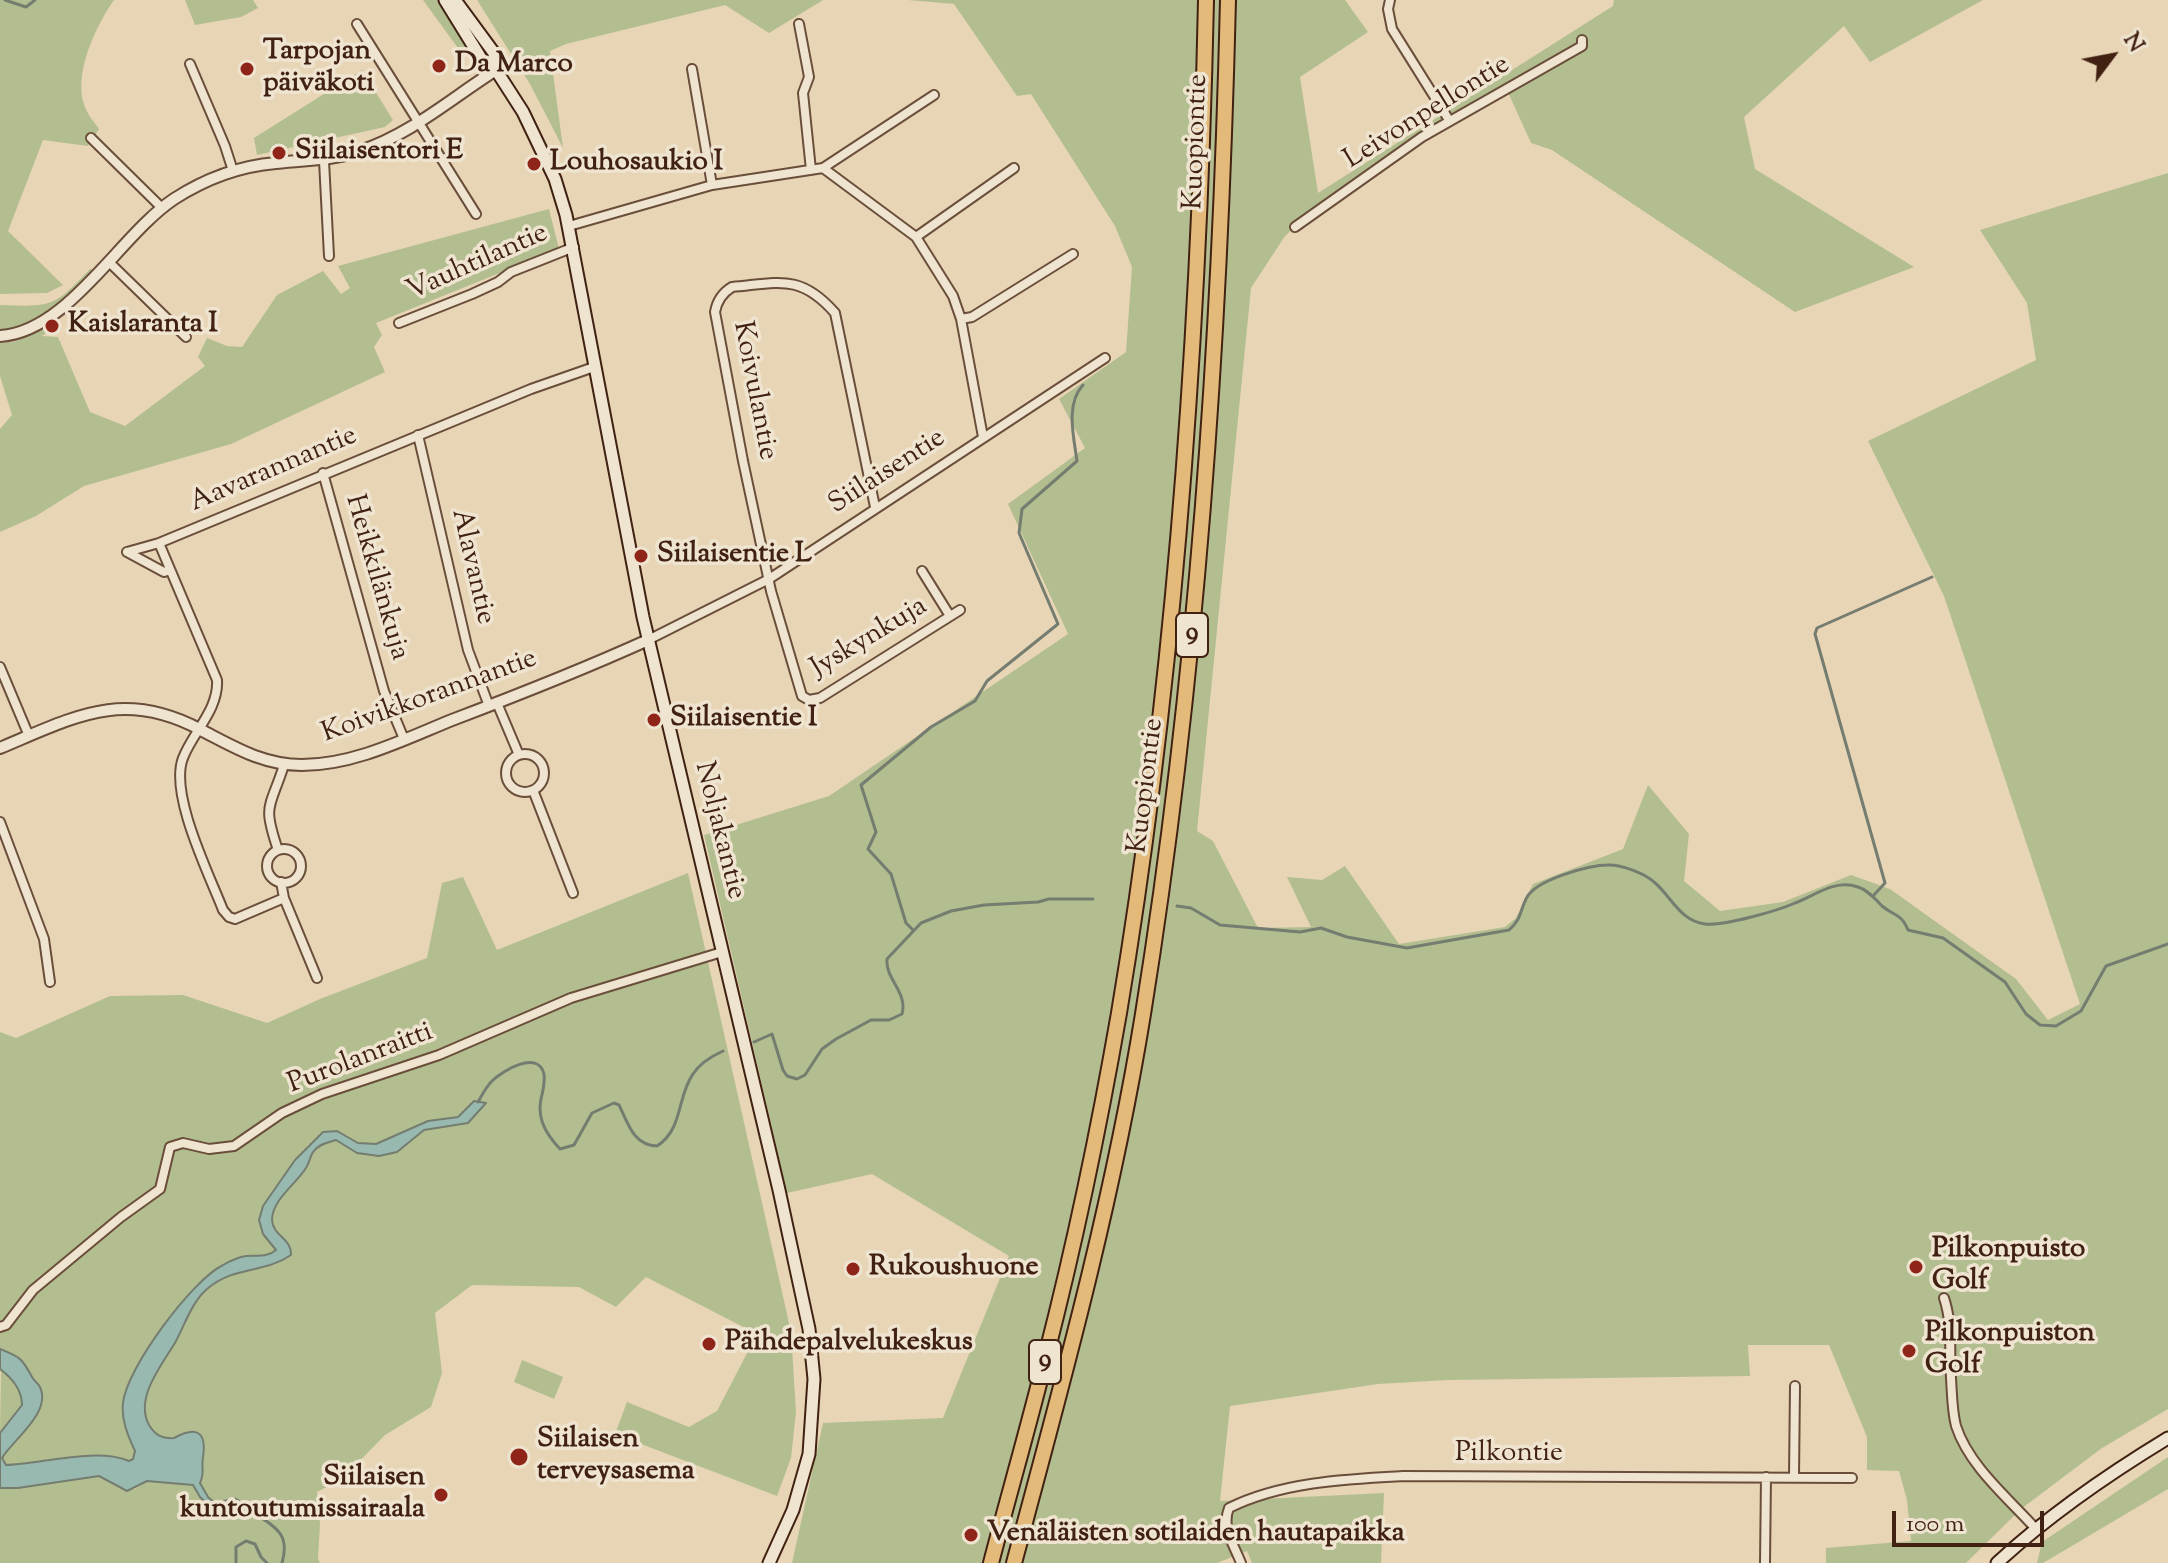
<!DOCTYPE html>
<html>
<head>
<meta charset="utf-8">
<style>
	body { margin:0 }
	#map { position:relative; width:2168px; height:1563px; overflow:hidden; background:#e7d5b6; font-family:"Sorts Mill Goudy",serif }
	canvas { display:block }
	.north { position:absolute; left:2072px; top:16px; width:80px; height:80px; -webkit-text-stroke:6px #efe4d0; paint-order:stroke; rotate:58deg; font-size:22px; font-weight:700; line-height:32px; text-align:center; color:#412111 }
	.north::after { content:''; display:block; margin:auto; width:28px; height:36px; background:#412111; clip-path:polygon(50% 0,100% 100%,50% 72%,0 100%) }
	.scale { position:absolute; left:1892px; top:1511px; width:152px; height:36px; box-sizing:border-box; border:4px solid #412111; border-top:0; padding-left:10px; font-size:24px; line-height:28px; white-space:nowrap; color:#412111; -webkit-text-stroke:6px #efe4d0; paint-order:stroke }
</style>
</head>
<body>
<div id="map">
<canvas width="2168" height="1563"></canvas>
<div class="north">N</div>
<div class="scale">100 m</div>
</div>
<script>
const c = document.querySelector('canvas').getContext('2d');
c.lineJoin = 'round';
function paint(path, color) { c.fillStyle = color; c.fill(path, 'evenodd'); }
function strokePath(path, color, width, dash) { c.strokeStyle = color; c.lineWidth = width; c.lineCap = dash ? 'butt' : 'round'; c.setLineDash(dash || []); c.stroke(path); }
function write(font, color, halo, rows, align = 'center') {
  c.font = font + ' "Sorts Mill Goudy",serif'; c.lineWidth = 7; c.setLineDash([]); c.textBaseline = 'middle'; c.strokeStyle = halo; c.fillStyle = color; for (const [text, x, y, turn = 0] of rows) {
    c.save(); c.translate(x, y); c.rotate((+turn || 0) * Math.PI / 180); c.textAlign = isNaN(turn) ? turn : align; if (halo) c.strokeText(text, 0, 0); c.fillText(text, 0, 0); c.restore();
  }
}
const green = new Path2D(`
	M 0,0 L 114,0 C 96,25 72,76 85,107 C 88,115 94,122 99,129 L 88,146 L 43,140 L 8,231 L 63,285 L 47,293 L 0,294 Z
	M 185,0 L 253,0 L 258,8 L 241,17 L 195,25 Z
	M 423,0 L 441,0 L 471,51 L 463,55 Z
	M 477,0 L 823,0 L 769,33 L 725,5 L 566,44 L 550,51 L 563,148 L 530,84 Z
	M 908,0 L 1345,0 L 1368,32 L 1300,77 L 1318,193 L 1613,6 L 1614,0 L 1983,0 L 1870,62 L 1844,26 L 1744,117 L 1755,169 L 1914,267 L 1795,312 L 1552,150 L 1531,143 L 1507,90 L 1449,120 L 1295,227 L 1285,236 L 1251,288 L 1197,831 L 1213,841 L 1258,928 L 1311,927 L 1287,877 L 1322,880 L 1345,866 L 1399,944 L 1505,927 L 1516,918 L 1533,884 L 1623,849 L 1648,785 L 1689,834 L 1684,881 L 1720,911 L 1783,902 L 1851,875 L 1890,889 L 2016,979 L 2048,1020 L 2080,1004 L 1944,596 L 1868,441 L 2036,360 L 2027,303 L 1980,230 L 2168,173 L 2168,1409 L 2102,1448 L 2021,1509 L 1966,1563 L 1826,1563 L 1826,1548 L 1911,1541 L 1907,1500 L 1899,1471 L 1867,1470 L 1867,1437 L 1829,1345 L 1748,1345 L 1750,1376 L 1448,1380 L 1378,1384 L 1230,1406 L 1220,1501 L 1384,1493 L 1381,1563 L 1252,1563 L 1247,1551 L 1217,1563 L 792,1563 L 823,1423 L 943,1418 L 1009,1256 L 872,1174 L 787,1193 L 704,835 L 829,796 L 1068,634 L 1008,504 L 1085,448 L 1059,399 L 1126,352 L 1132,267 L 1115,226 L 1031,94 L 1017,96 L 954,4 Z
	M 362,70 L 393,120 L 385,127 L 257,155 L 254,138 Z
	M 549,209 L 559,249 L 376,323 L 382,335 L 374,347 L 385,372 L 231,444 L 84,486 L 36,516 L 0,532 L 0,429 L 12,415 L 0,376 L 0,343 L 14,342 L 43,329 L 46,333 L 42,336 L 58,337 L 90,412 L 125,426 L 205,366 L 198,357 L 207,338 L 227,346 L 242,347 L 277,295 L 323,271 L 341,294 L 350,288 L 338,266 Z
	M 90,269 L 94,270 C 66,298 40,325 0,331 L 0,305 C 52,307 54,307 90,269 Z
	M 688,873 L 791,1332 L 796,1412 L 791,1458 L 777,1496 L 615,1434 L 627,1402 L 689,1427 L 717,1411 L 757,1334 L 646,1277 L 616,1307 L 579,1287 L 472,1285 L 435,1313 L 442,1373 L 431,1407 L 385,1435 L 342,1479 L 317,1492 L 320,1524 L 318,1559 L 320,1563 L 0,1563 L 0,1488 L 18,1488 L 99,1476 L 119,1488 L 135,1489 L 147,1481 L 194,1485 L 200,1497 L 209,1506 L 214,1506 L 216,1504 L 208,1497 L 200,1482 C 205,1472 201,1467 203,1457 C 207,1432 195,1425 174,1438 C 162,1439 155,1435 149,1425 C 134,1397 163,1365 176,1341 C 185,1324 192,1302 207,1289 C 235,1265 263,1274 291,1256 C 292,1238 272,1236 272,1219 C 273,1199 296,1184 306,1168 C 310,1162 310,1155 314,1150 C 319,1144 329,1142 336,1140 L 357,1153 L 379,1156 L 397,1152 L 424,1130 L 468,1123 L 474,1101 L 458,1117 L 428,1121 L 376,1144 L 358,1143 L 337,1131 L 308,1145 L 263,1206 L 276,1250 L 271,1255 L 243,1256 L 221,1265 L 183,1300 L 172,1319 L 155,1337 L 132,1378 L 126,1431 L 135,1451 L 133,1459 L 129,1461 C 98,1447 40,1463 6,1465 L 2,1458 L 8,1447 L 31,1424 L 39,1385 C 21,1365 29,1361 0,1349 L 0,1032 L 16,1038 L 110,996 L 183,995 L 267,1023 L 320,999 L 427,958 L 442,883 L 463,877 L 497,950 Z
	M 522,1360 L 563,1377 L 554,1399 L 514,1382 Z
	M 1,1369 C 12,1380 22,1389 22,1405 L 0,1433 Z
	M 2168,1457 L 2168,1489 L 2043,1563 L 2037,1563 L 2042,1542 Z`);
const water = new Path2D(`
	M 474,1101 L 486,1103 L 468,1123 L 424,1130 L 397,1152 L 379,1156 L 357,1153 L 336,1140 C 329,1142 319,1144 314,1151 C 310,1155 310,1162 306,1168 C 296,1184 273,1199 272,1219 C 272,1236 292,1238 291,1255 C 264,1274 235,1265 207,1289 C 192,1302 185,1324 176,1341 C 163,1364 134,1397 149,1425 C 155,1435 162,1439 174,1438 C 196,1426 207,1431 203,1457 C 201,1467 205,1473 200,1483 L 208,1497 L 217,1505 L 210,1506 L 200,1497 L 193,1485 L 147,1481 L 127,1491 L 99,1476 L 18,1488 L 0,1488 L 0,1433 L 22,1405 C 22,1389 12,1378 0,1369 L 0,1349 C 20,1357 22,1358 32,1377 C 34,1381 38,1383 40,1387 C 52,1412 13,1440 2,1458 L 6,1465 C 40,1464 98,1447 129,1461 L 133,1459 L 135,1451 C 128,1436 121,1420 123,1403 C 126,1369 192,1280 223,1265 C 230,1261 239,1257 246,1256 C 257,1255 267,1258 276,1250 L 263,1234 L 259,1220 L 263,1206 L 295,1160 L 323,1132 L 337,1131 L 358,1143 L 376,1144 L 428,1121 L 458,1117 Z`);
const stream = new Path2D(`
	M 5,0 L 26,7 L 35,0
	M 1873,896 L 1885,883 L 1815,634 L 1817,628 L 1932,577
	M 1177,906 L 1191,908 L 1220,925 L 1300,932 L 1321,928 L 1347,937 L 1407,948 L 1509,930 C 1521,920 1520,911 1526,899 C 1534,880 1589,865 1609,865 C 1622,865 1644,873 1654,882 C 1671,896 1680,921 1705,924 C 1724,926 1777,911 1795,903 C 1816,895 1835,879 1858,887 C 1868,890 1875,899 1882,906 C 1894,916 1901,913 1908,930 L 1943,938 L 2005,982 L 2026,1014 L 2040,1025 L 2056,1026 L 2081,1011 L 2106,966 L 2168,944
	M 913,930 L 906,923 L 891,874 L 868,849 L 876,832 L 861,785 L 931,727 L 975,701 L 987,681 L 1058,624 L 1019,533 L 1022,509 L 1077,461 C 1074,438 1065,404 1083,385
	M 754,1042 L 772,1034 L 783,1070 L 787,1076 L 797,1079 L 805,1075 L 822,1049 L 836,1039 L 871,1020 L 889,1020 L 902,1014 C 908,992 885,979 887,959 L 921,923 L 951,911 L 984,905 L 1038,902 L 1049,899 L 1093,899
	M 478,1102 C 482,1095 486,1087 492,1081 C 502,1071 538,1049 544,1074 C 545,1082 543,1091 541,1099 C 537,1119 546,1134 560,1149 L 574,1145 L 592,1113 L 614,1103 L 619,1105 C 628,1123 633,1145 657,1146 C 683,1130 677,1096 693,1074 C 700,1063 712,1056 723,1051
	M 213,1504 L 235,1499 C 243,1503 249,1510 257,1515 C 277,1528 290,1535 282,1563
	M 236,1563 L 236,1547 L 246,1541 L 255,1544 L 261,1557 L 267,1563`);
const minor = new Path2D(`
	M 1390,0 L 1388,9 L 1392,29 L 1449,120
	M 357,24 L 476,214
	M 799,24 L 809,77 L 803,93 L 811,170
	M 190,64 L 225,146 L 233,171
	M 692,69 L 712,185
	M 91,138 L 162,208
	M 324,161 L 329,256
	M 823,168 L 934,95
	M 569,226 L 712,185 L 823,168 L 916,237 L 953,296 L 961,319 L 983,437
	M 1295,227 L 1422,137 L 1582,46 L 1582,40
	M 916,237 L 1014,168
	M 109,262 L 186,337
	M 961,319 L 972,317 L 1073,254
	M 399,323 L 472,294 L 498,282 L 511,272 L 574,247
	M 418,435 L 468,650 L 489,706
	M 323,473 L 384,691 L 404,739
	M 875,507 L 835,313 C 800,273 778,283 732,287 C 722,293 717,301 715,312 L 743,461 L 771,591 L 802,696 L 809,700 L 820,698 L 960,610
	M 127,552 L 164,572 L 170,570
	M 127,552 L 159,543
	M 922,571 L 950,616
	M 648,640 L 769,579 L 1105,358
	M 0,667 L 29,736
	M 497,703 L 519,755
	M506 773a19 19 0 1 1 38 0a19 19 0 1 1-38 0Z
	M 533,790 L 573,893
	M 0,822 L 44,939 L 50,982
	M267 866a17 17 0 1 1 34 0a17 17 0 1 1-34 0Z
	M 278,850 C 262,803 270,809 284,765
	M 281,882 L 284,898 L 235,919 L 229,917 L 223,910 C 209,874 169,794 183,758 C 193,732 219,709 217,680 L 159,543 L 531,389 L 594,367
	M 284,898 L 317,978
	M 1944,1298 C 1953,1325 1949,1350 1951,1378 C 1952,1393 1952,1411 1956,1426 C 1969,1466 2008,1498 2035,1528
	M 0,1327 L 6,1325 L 33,1290 L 121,1217 L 160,1189 L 170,1147 L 183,1143 L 209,1149 L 234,1146 L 282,1113 L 322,1094 L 439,1055 L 571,998 L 722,952
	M 1794,1476 L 1795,1386
	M 1241,1563 C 1234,1545 1221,1527 1229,1508 C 1281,1482 1346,1479 1403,1476 L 1852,1478
	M 1765,1563 L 1766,1477`);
const tertiary = new Path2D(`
	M 0,336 C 68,332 120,235 174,199 C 205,179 240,166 276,163 C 308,159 329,161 360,151 C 410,135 453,97 496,70
	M 0,748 C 74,717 123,688 201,730 C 234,747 263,765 302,765 C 354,765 405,739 452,720 C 518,695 584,669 648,640`);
const secondary = new Path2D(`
	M 445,0 L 482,60 L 496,70 L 523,112 L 555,179 L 566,215 L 643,617 L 779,1190 L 809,1329 L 814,1379 L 809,1454 L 793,1510 L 769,1563
	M 455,0 L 494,53 L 496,70
	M 1997,1563 C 2050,1514 2107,1475 2168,1438`);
const motorway = new Path2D(`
	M 991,1563 C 1009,1494 1029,1425 1046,1356 C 1075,1243 1099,1128 1119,1013 C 1175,679 1199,338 1206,0
	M 1014,1563 C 1063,1381 1113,1200 1143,1014 C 1197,678 1220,339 1228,0`);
const markers = [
	[439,66,8,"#8f2418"],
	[247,69,8,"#8f2418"],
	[279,153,8,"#8f2418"],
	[534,164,8,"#8f2418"],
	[52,326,8,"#8f2418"],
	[641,556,8,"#8f2418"],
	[654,720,8,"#8f2418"],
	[1916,1267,8,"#8f2418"],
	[853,1269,8,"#8f2418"],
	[709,1344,8,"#8f2418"],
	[1909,1351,8,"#8f2418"],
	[519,1457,10,"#8f2418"],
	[441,1495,8,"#8f2418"],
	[971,1535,8,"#8f2418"]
];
const shields = [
	[1192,635,32],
	[1045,1362,32]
];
const shieldNames = [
	["9",1192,635],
	["9",1045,1362]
];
const poiNames = [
	["Tarpojan",263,53],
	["päiväkoti",263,85],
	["Da Marco",455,66],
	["Siilaisentori E",295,153],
	["Louhosaukio I",550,164],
	["Kaislaranta I",68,326],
	["Siilaisentie L",657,556],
	["Siilaisentie I",670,720],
	["Pilkonpuisto",1932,1251],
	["Golf",1932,1283],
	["Rukoushuone",869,1269],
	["Pilkonpuiston",1925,1335],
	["Golf",1925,1367],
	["Päihdepalvelukeskus",725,1344],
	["Siilaisen",537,1441],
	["terveysasema",537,1473],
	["Siilaisen",425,1479,"right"],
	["kuntoutumissairaala",425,1511,"right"],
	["Venäläisten sotilaiden hautapaikka",987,1535]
];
const streetNames = [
	["Leivonpellontie",1428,114,-32],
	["Kuopiontie",1198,142,-88],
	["Vauhtilantie",478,264,-24],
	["Koivulantie",753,391,79],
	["Aavarannantie",274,471,-23],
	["Siilaisentie",888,473,-33],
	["Alavantie",471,567,77],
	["Heikkilänkuja",375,578,74],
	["Jyskynkuja",870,639,-31],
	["Koivikkorannantie",430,698,-20],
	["Kuopiontie",1148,786,-83],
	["Noljakantie",718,831,76],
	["Purolanraitti",361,1060,-21],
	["Pilkontie",1509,1455]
];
paint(green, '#b3be90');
paint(water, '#97b9af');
strokePath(water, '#757c70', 2);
strokePath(stream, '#757c70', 3);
strokePath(minor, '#6a4e3a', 12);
strokePath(tertiary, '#6a4e3a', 14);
strokePath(secondary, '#412111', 15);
strokePath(motorway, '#412111', 18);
strokePath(minor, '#efe4d0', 8);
strokePath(tertiary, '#efe4d0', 10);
strokePath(secondary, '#efe4d0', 11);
strokePath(motorway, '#e4ba7b', 14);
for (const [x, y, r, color] of markers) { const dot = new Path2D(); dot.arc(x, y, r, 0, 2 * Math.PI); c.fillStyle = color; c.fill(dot); strokePath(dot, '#efe4d0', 3); }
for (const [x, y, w] of shields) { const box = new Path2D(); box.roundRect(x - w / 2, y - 22, w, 44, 6); c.fillStyle = '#efe4d0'; c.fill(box); strokePath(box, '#412111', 2); }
write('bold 26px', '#412111', null, shieldNames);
write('bold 28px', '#412111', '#efe4d0', poiNames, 'left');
write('28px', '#412111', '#efe4d0', streetNames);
</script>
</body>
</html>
